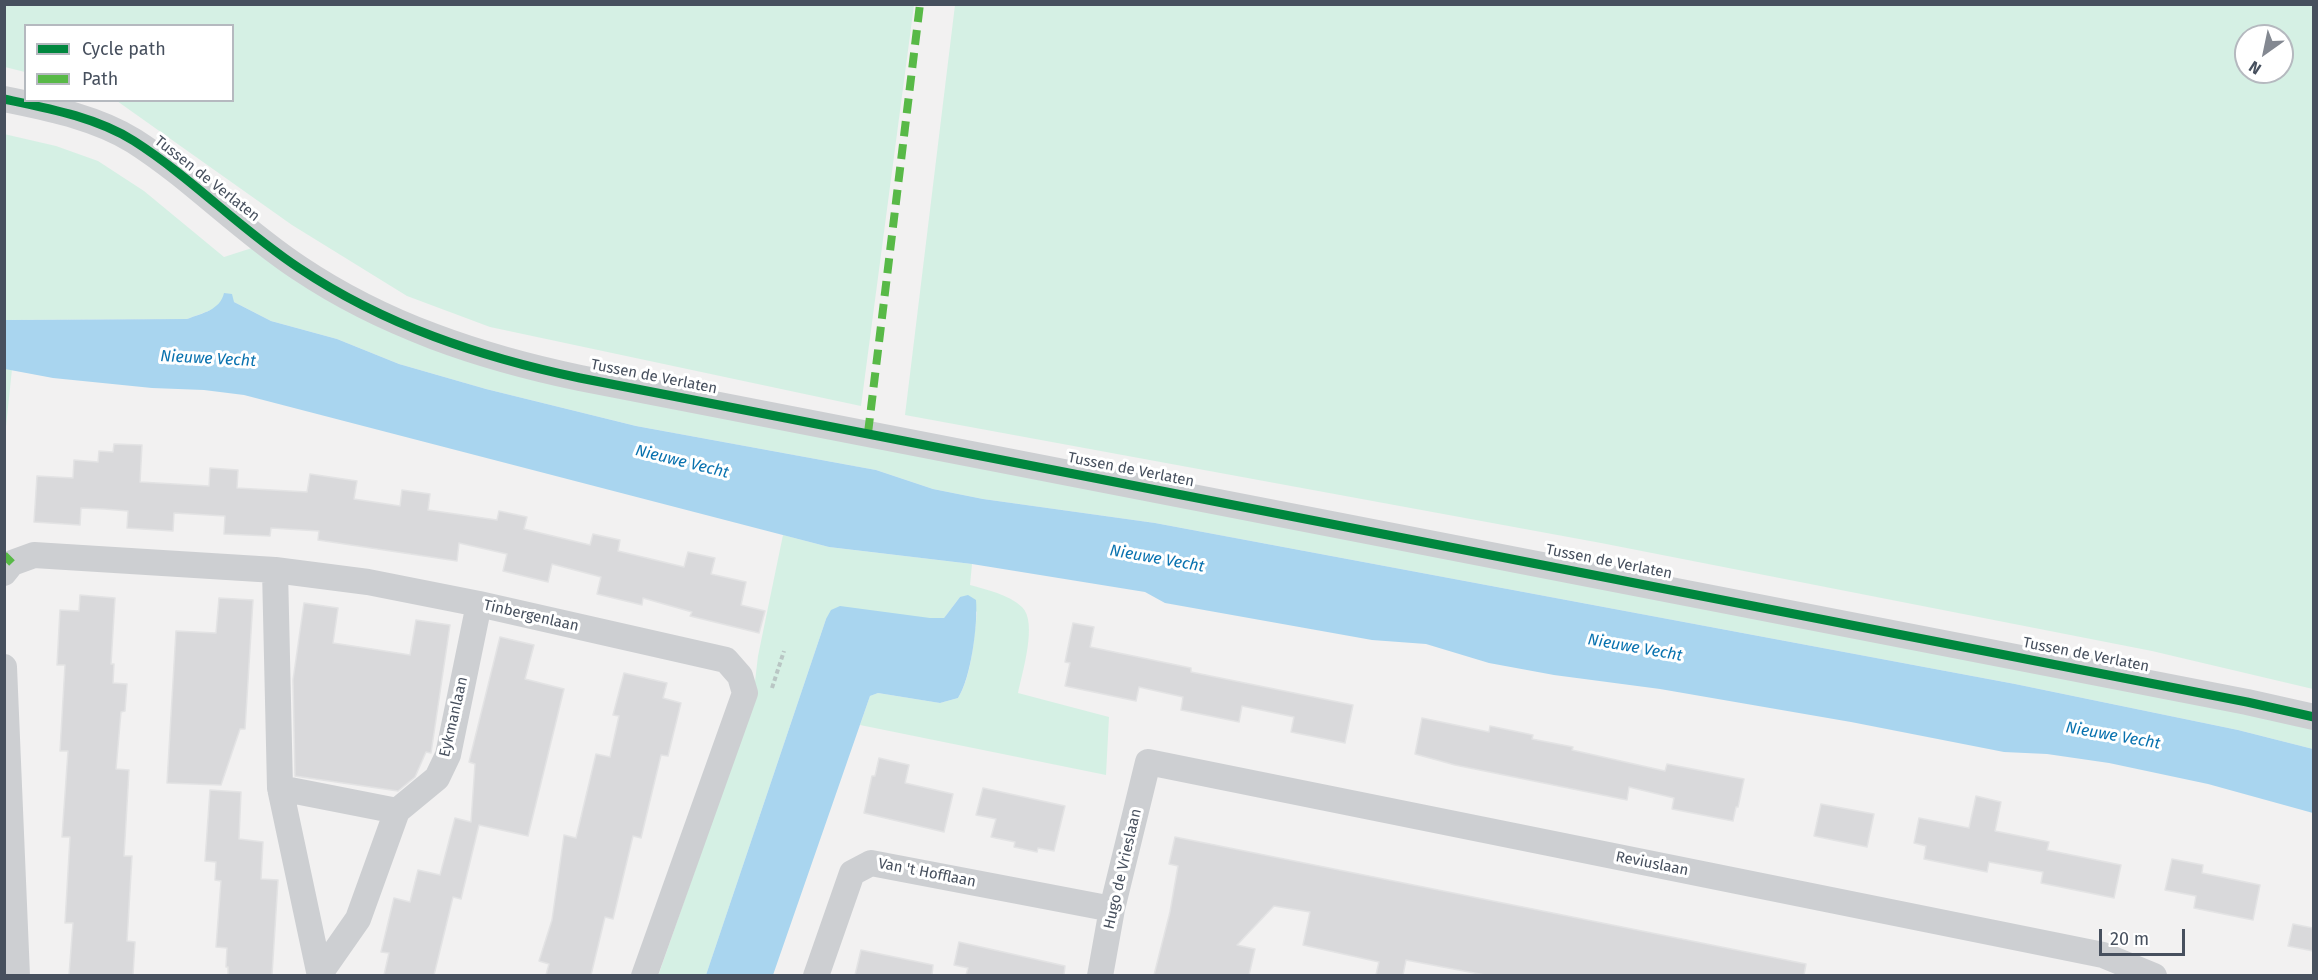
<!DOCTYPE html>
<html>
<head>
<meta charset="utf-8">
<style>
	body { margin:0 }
	#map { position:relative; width:2318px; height:980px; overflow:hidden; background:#f2f1f1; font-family:"Fira Sans",sans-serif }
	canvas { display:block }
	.frame { position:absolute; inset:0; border:6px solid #47505e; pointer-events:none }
	.legend { position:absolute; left:24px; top:24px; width:210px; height:78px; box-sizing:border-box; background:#fff; border:2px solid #b5b9bf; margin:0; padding:8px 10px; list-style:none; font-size:18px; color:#47505e }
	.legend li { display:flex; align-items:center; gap:12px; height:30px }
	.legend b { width:30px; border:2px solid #b5b9bf }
	.north { position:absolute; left:2234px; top:24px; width:60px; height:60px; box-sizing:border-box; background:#fff; border:2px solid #b5b9bf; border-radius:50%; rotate:213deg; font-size:16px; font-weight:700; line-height:24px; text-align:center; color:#47505e }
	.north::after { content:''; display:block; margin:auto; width:21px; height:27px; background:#838891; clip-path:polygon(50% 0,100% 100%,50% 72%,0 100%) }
	.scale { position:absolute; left:2099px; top:929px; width:86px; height:27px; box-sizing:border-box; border:3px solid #47505e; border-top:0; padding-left:8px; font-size:18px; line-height:21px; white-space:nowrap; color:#47505e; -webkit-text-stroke:4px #fff; paint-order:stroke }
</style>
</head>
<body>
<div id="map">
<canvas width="2318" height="980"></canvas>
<div class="frame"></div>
<ul class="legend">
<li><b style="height:8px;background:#00873e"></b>Cycle path</li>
<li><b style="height:8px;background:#58b947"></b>Path</li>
</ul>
<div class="north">N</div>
<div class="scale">20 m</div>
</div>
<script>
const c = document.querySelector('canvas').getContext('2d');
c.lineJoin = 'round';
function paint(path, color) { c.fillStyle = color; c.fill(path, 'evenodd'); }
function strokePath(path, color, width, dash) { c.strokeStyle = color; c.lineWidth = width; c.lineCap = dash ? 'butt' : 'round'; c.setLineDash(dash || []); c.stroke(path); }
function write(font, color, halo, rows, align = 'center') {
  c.font = font + ' "Fira Sans",sans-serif'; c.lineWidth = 6; c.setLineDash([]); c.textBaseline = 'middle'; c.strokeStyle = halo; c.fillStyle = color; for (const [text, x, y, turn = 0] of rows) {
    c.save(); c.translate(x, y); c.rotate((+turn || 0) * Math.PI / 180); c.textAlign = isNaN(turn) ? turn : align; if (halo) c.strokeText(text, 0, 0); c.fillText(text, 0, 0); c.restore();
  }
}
const green = new Path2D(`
	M 4,5 L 914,5 L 861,406 L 490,327 L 407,296 L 292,225 L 117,101 L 232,100 L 232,26 L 26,26 L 25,72 L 5,67 Z
	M 955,5 L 2313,5 L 2313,689 L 2152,651 L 1601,543 L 905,415 ZM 2246,36 L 2282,36 L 2282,72 L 2246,72 Z
	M 4,134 L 56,146 L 98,161 L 144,191 L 224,257 L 252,248 L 399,333 L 2313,728 L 2313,749 L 2238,730 L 2015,684 L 1155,523 L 983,499 L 933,489 L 876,470 L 636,426 L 486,389 L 399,364 L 337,339 L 271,321 L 234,302 L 222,301 L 214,309 L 187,319 L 5,320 Z
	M 5,369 L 12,369 L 5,436 Z
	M 783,535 L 829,547 L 972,564 L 970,585 C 987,590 1008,594 1022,607 C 1038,622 1022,673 1018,693 L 1109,717 L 1106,775 L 860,725 L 870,696 L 878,693 L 940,703 L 958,698 C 972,676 974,638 977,612 L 960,597 L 944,618 L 826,619 L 706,975 L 658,976 L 752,707 L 758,656 Z`);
const water = new Path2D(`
	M 224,293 L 232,294 L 234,302 L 271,321 L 337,339 L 399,364 L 486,389 L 636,426 L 876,470 L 933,489 L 983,499 L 1155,523 L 2015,684 L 2238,730 L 2313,749 L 2313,813 L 2208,784 L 2109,763 L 2047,754 L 2004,752 L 1851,722 L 1660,689 L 1554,675 L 1489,663 L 1426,644 L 1372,640 L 1165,603 L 1145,592 L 972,564 L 829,547 L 244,395 L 204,390 L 152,388 L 53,378 L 5,369 L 5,320 L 187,319 C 203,313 220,310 224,293 Z
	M 968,595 L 976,600 C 978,624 971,678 958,698 L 940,703 L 878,693 L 870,696 L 773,975 L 706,975 L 826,619 L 831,610 L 840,606 L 930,618 L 944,618 L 960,597 Z`);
const building = new Path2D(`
	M 114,444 L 142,445 L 140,482 L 209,486 L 210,468 L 238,470 L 237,488 L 307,492 L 310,474 L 357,481 L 354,499 L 400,506 L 402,490 L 430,494 L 428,510 L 497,520 L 499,511 L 527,517 L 524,529 L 590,545 L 593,534 L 620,540 L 618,551 L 684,567 L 688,552 L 715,558 L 711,574 L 746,582 L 741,605 L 765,611 L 759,633 L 690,616 L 692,612 L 643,598 L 642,605 L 597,594 L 601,577 L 552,564 L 548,582 L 503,571 L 507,554 L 459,543 L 457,561 L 318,540 L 319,531 L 271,528 L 270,536 L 224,534 L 225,516 L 174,513 L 173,531 L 127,528 L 128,511 L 104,509 L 81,508 L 80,525 L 34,522 L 37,476 L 73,478 L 74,460 L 98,462 L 99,451 L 113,452 Z
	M 80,595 L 115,598 L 111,664 L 114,664 L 113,683 L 127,684 L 125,711 L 121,712 L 116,769 L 129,770 L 124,856 L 132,856 L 127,941 L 135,942 L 133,975 L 69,975 L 73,923 L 65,923 L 70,837 L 62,837 L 68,751 L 60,751 L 65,665 L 57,665 L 60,610 L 79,611 Z
	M 219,598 L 253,600 L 245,729 L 240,729 L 221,785 L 167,783 L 176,631 L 216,633 Z
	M 304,603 L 338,608 L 333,643 L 372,649 L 410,655 L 416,620 L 450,625 L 431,753 L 426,752 L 415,777 L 398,791 L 295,776 L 293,680 Z
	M 1073,623 L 1094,627 L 1090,647 L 1191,668 L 1191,672 L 1353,705 L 1345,743 L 1291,732 L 1294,717 L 1242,706 L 1239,722 L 1181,710 L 1183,697 L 1139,687 L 1136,701 L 1065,686 L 1070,663 L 1065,662 Z
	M 500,637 L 534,645 L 525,679 L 564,689 L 528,836 L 479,825 L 461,899 L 453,897 L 434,975 L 384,975 L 389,953 L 381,952 L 394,898 L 410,902 L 418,870 L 440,875 L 455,818 L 471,822 L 475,764 L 469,762 Z
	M 624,673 L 667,683 L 663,698 L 681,703 L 668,756 L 661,755 L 641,838 L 633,836 L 613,919 L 605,917 L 591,975 L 546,975 L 549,964 L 539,961 L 552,920 L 564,835 L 576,838 L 596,754 L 610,757 L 619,716 L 613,715 Z
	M 1422,718 L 1489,732 L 1490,726 L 1533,735 L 1532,739 L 1573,747 L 1572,750 L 1665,771 L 1667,764 L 1744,779 L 1738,807 L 1736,807 L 1733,821 L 1672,809 L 1674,798 L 1629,787 L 1627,800 L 1455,765 L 1415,754 Z
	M 879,758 L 909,765 L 905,783 L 953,794 L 944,832 L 864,813 L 872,776 L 875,776 Z
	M 983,788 L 1065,806 L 1054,851 L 1038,848 L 1037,852 L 1014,847 L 1015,842 L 991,837 L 996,819 L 976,815 Z
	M 210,790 L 241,792 L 239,839 L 263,842 L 261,879 L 278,880 L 272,975 L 228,975 L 228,967 L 226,967 L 227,948 L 216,947 L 221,881 L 215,880 L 216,862 L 205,861 Z
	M 1976,796 L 2001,802 L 1995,831 L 2049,842 L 2047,850 L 2121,865 L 2114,898 L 2041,883 L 2043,872 L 1989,862 L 1987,872 L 1924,859 L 1926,846 L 1914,843 L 1919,818 L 1969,828 Z
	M 1821,804 L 1874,814 L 1867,847 L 1814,836 Z
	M 1175,837 L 1806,964 L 1804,975 L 1485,975 L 1406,960 L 1403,975 L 1376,975 L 1379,962 L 1303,945 L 1310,912 L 1274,906 L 1237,945 L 1255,949 L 1249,975 L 1154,975 L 1170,912 L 1178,866 L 1169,864 Z
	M 2172,859 L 2203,865 L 2202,873 L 2260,885 L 2253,920 L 2194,908 L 2196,896 L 2165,890 Z
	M 2293,924 L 2313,928 L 2313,951 L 2288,946 Z
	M 959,942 L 1065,966 L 1064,975 L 966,975 L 968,968 L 954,965 Z
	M 861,950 L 933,965 L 932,975 L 855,975 Z`);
const path = new Path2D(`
	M 772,688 L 784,651`);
const minor = new Path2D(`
	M 4,99 C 47,108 96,117 134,141 C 192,178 241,230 299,268 C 384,325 480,357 580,378 L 2247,702 L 2314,717
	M 275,570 L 280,788 L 320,976
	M 4,573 L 12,563 L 34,555 L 275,570 L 368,582 L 479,604 L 726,660 L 740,676 L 745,693 L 644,976
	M 4,667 L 17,976
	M 280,788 L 397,811
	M 321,972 L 358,919 L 397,811 L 437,778 L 448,755 L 479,604
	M 816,976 L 852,873 L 871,863 L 1112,909
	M 1100,976 L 1112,909 L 1148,762 L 2103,955 L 2154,976`);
const quiet = new Path2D(`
	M 868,433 L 920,4
	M 4,555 L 12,563`);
const cycleway = new Path2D(`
	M 4,99 C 47,108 96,117 134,141 C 192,178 241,230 299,268 C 384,325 480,357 580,378 L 2247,702 L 2314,717`);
const streetNames = [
	["Tussen de Verlaten",207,179,38],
	["Tussen de Verlaten",654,377,11],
	["Tussen de Verlaten",1131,470,11],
	["Tussen de Verlaten",1609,562,11],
	["Tinbergenlaan",531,616,13],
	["Tussen de Verlaten",2086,655,11],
	["Eykmanlaan",454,717,-77],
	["Reviuslaan",1652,864,11],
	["Hugo de Vrieslaan",1123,869,-77],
	["Van 't Hofflaan",927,873,11]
];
const waterNames = [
	["Nieuwe Vecht",208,359,3],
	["Nieuwe Vecht",682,462,14],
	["Nieuwe Vecht",1157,559,10],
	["Nieuwe Vecht",1635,648,10],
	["Nieuwe Vecht",2113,736,10]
];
paint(green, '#d5f0e4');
paint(water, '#a9d5ef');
paint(building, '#d9d9db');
strokePath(building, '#e3e3e4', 1.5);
strokePath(path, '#b9c6c4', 4, [4.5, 3]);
strokePath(minor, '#cdcfd2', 26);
strokePath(quiet, '#58b947', 8, [15, 8]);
strokePath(cycleway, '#00873e', 9);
write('15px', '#47505e', '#fff', streetNames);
write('italic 16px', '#0972af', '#fff', waterNames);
</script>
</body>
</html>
